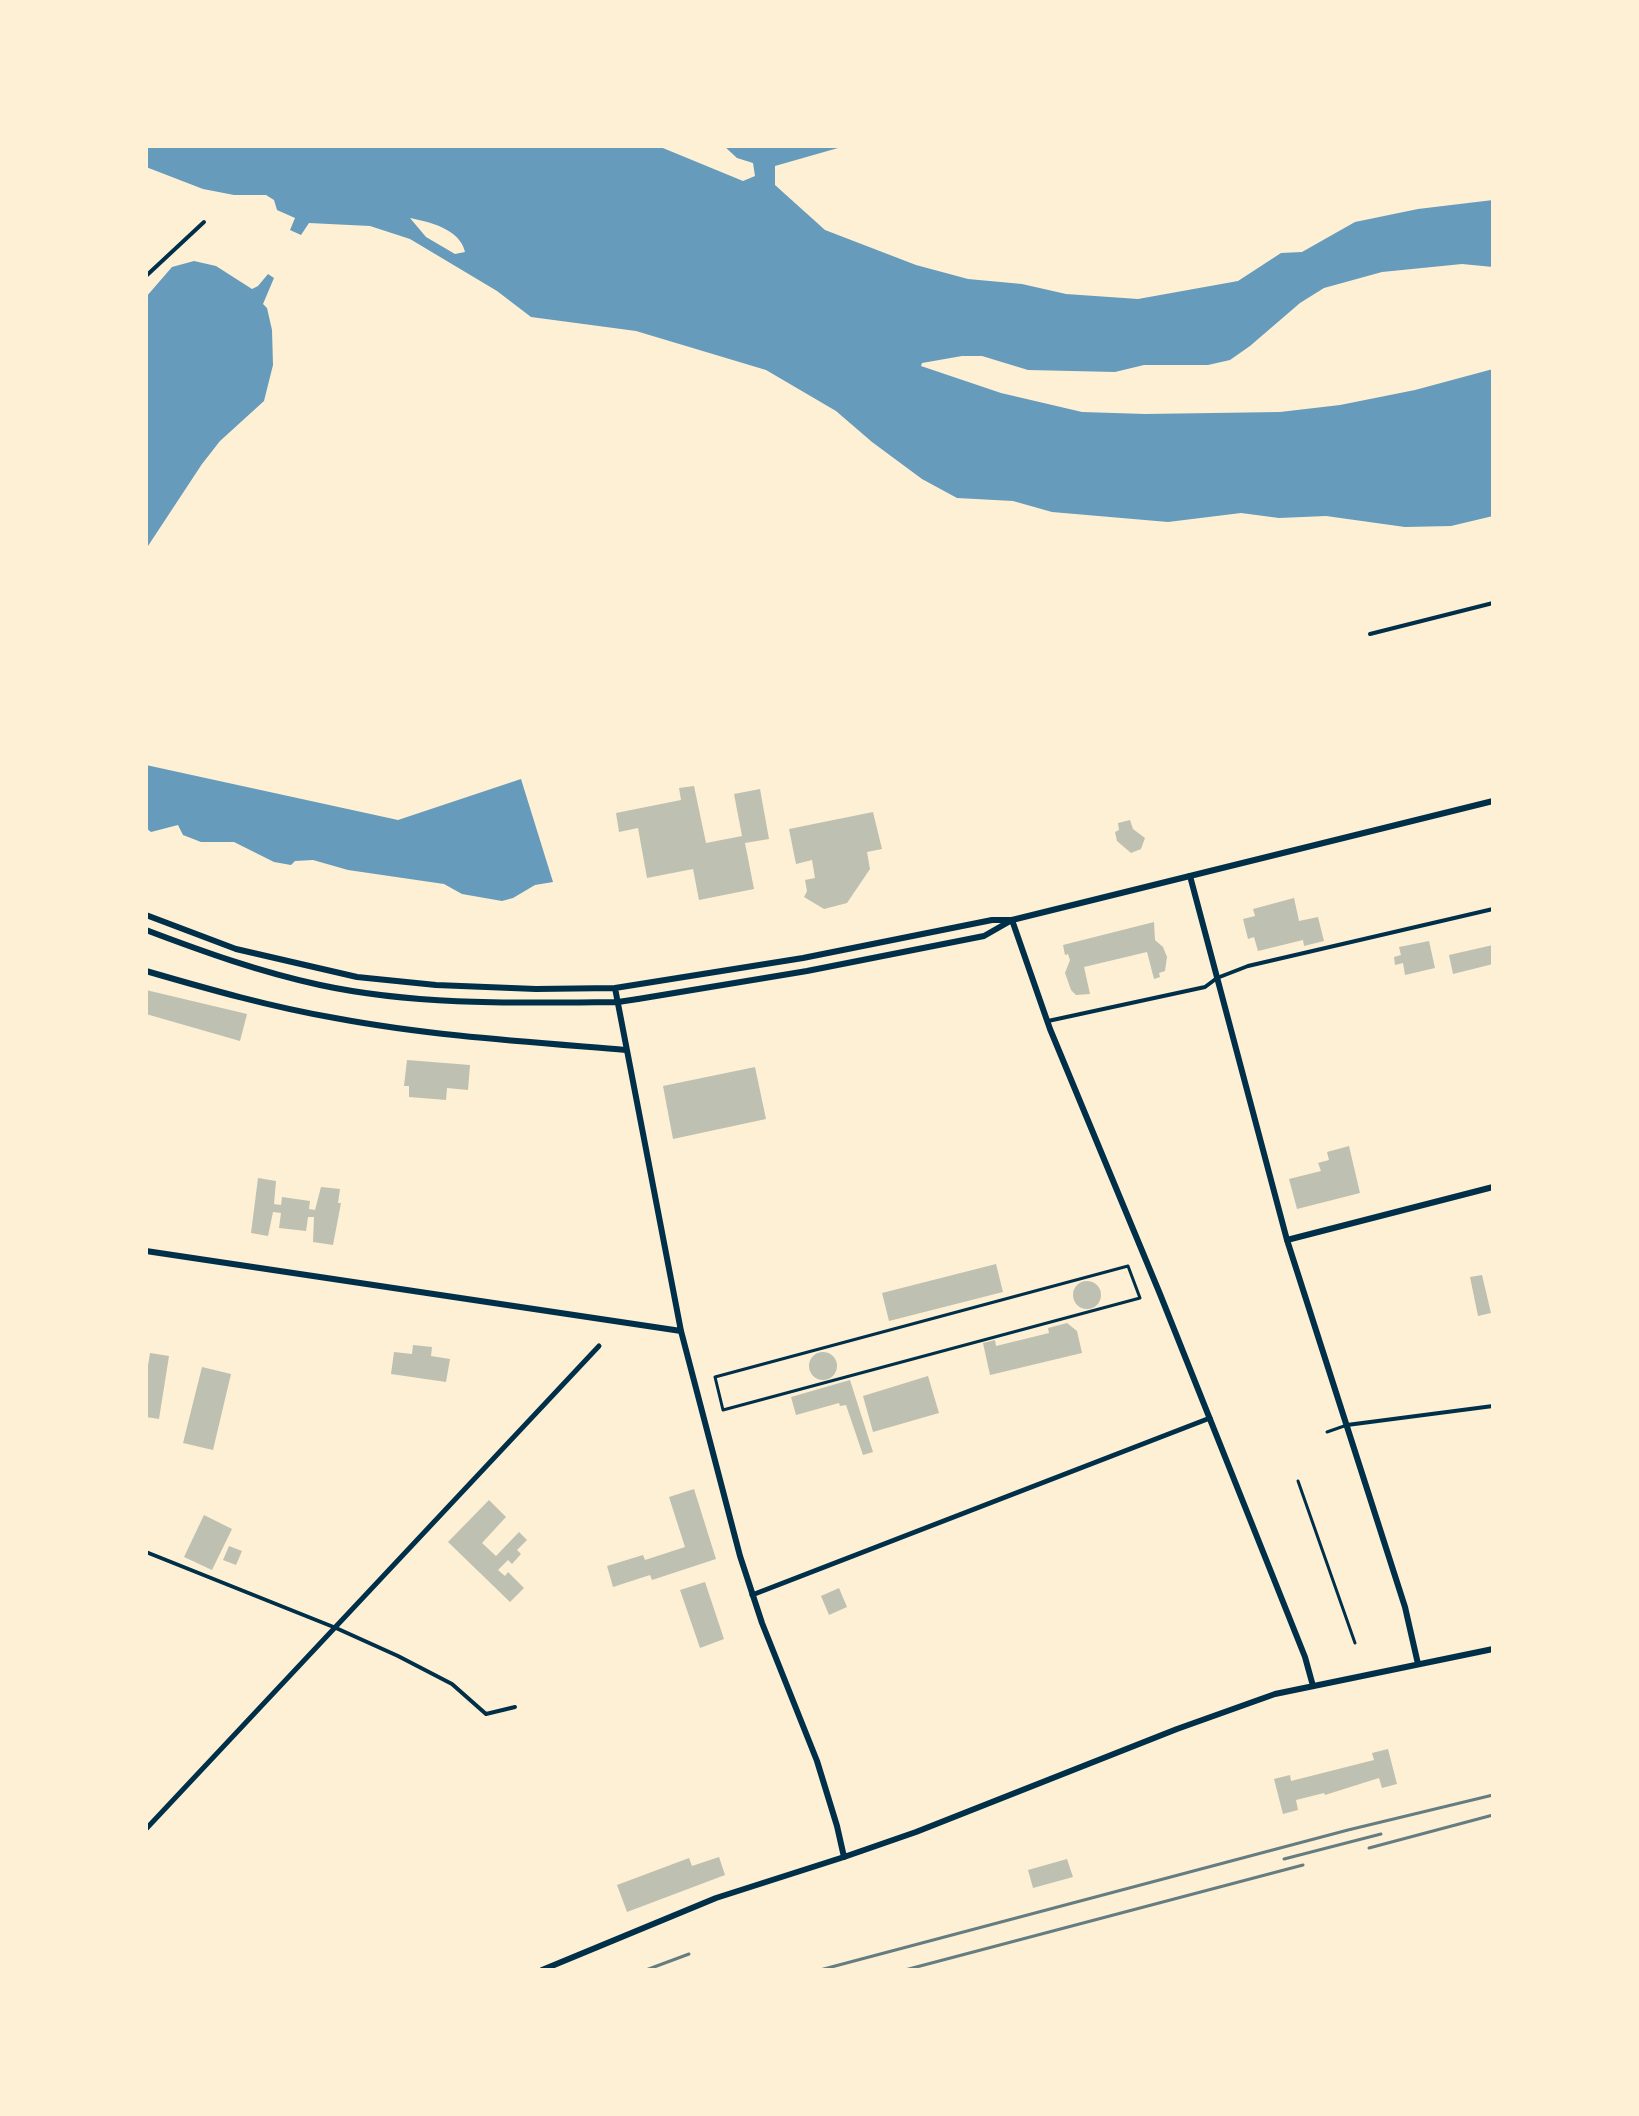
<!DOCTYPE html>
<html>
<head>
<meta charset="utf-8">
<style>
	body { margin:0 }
	#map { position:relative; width:1639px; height:2116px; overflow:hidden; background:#fdf0d5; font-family:Literata,serif }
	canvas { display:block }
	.frame { position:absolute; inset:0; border:148px solid #fdf0d5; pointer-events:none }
</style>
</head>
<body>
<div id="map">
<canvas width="1639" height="2116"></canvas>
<div class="frame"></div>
</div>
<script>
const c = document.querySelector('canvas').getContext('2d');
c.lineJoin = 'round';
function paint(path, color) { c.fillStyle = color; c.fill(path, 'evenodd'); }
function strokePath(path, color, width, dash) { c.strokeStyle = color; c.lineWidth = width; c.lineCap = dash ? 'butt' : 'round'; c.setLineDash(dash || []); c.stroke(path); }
const water = new Path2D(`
	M 146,146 L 658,146 L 743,181 L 755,176 L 753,163 L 737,158 L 724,146 L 845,146 L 775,166 L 775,185 L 825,230 L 916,265 L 968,279 L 1022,284 L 1066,294 L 1138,299 L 1238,281 L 1281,253 L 1302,252 L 1355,222 L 1418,209 L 1493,200 L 1493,267 L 1462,264 L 1382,272 L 1324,288 L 1300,303 L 1250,346 L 1230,360 L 1208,365 L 1144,365 L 1115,372 L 1028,370 L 982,356 L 962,356 L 922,363 L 921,366 L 1001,393 L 1082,412 L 1145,414 L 1280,412 L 1340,405 L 1415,390 L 1493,369 L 1493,516 L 1451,526 L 1405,527 L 1326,516 L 1279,518 L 1241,513 L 1168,522 L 1052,512 L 1013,501 L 957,498 L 922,479 L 872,442 L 836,411 L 766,370 L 636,331 L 531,317 L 497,291 L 410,239 L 370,226 L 309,223 L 301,235 L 290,230 L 295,218 L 277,210 L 274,200 L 266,195 L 234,195 L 203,189 L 146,167 ZM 410,218 C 430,222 460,229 465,252 L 455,254 L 426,237 Z
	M 194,261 L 216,266 L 252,289 L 258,286 L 268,274 L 274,278 L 263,304 L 267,308 L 272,330 L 273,365 L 264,401 L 220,441 L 202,464 L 146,549 L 146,297 L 172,267 Z
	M 146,765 L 398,820 L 521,779 L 553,882 L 535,885 L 513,898 L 502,901 L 462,894 L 444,884 L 348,870 L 313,860 L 295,861 L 291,865 L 274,862 L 234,842 L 201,842 L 183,835 L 178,825 L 151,832 L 146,828 Z`);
const building = new Path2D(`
	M 694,786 L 706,843 L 742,836 L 734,794 L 760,789 L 769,839 L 745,843 L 754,889 L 699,900 L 693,869 L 647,878 L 638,828 L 619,832 L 616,813 L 681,800 L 679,788 Z
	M 873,812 L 882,849 L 867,852 L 870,869 L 847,903 L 824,909 L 804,897 L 807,891 L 805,880 L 815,878 L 812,860 L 796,864 L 789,829 Z
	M 1130,820 L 1133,829 L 1145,838 L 1141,849 L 1131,853 L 1117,841 L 1115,832 L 1119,830 L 1118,823 Z
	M 1294,898 L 1299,921 L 1318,917 L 1324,941 L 1304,946 L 1303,940 L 1258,951 L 1254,937 L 1248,939 L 1243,919 L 1255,916 L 1253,909 Z
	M 1154,922 L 1155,940 L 1163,947 L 1167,957 L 1165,971 L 1159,973 L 1160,977 L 1154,979 L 1147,952 L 1084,967 L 1090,994 L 1076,995 L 1071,990 L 1065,973 L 1070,960 L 1068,954 L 1065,955 L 1063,945 Z
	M 1429,941 L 1435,968 L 1405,975 L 1403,963 L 1395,965 L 1394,957 L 1401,955 L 1399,947 Z
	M 1493,945 L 1493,964 L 1453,974 L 1449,955 Z
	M 146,990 L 247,1014 L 240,1041 L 146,1014 Z
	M 407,1060 L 470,1065 L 468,1090 L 447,1088 L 446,1100 L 409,1097 L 409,1086 L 404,1086 Z
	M 755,1067 L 766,1119 L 673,1139 L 663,1086 Z
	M 1349,1146 L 1360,1193 L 1297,1209 L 1289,1179 L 1321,1171 L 1318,1163 L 1329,1160 L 1327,1152 Z
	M 258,1178 L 276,1181 L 274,1204 L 281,1205 L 282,1197 L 310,1201 L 309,1209 L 315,1210 L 321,1187 L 340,1189 L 338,1203 L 341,1203 L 333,1245 L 313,1242 L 314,1217 L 308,1217 L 306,1231 L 279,1228 L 281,1213 L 273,1212 L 268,1236 L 251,1233 Z
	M 996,1264 L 1003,1292 L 889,1321 L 882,1293 Z
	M 1482,1275 L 1491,1313 L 1478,1316 L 1470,1277 Z
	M1073 1295a14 14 0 1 1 28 0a14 14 0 1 1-28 0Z
	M 1067,1323 L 1077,1331 L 1082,1353 L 990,1375 L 983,1343 L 995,1340 L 996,1346 L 1049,1333 L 1048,1328 Z
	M 413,1345 L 432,1347 L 431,1356 L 450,1359 L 446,1382 L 391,1374 L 394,1352 L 412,1354 Z
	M809 1366a14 14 0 1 1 28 0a14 14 0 1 1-28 0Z
	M 150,1353 L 169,1356 L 159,1419 L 146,1417 L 146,1378 Z
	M 202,1367 L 231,1374 L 213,1450 L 183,1443 Z
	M 928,1376 L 939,1413 L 873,1432 L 863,1396 Z
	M 850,1380 L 873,1452 L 863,1455 L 846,1405 L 840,1406 L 839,1403 L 796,1415 L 791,1397 Z
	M 694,1489 L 716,1559 L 652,1580 L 650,1575 L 613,1587 L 607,1566 L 643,1555 L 645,1560 L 685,1547 L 669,1497 Z
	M 489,1500 L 506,1517 L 482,1543 L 496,1556 L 519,1532 L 527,1540 L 517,1550 L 521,1554 L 512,1564 L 508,1560 L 498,1570 L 505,1576 L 508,1572 L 524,1588 L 510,1602 L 448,1542 Z
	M 204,1515 L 232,1529 L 212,1570 L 184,1557 Z
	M 229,1546 L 242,1551 L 236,1565 L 223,1560 Z
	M 705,1582 L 724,1639 L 700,1648 L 680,1590 Z
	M 839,1588 L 847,1607 L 829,1615 L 821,1596 Z
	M 1388,1749 L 1397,1784 L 1382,1788 L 1379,1778 L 1325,1795 L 1324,1793 L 1296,1800 L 1298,1810 L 1283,1814 L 1274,1779 L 1290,1775 L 1291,1781 L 1374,1760 L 1372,1753 Z
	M 719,1857 L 725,1875 L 627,1912 L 617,1885 L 689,1858 L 692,1866 Z
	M 1067,1859 L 1073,1877 L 1033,1888 L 1028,1870 Z`);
const pedestrian = new Path2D(`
	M 1128,1266 L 1140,1298 L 723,1410 L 715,1377 Z
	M 1327,1432 L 1347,1425
	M 1298,1481 L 1355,1643`);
const minor = new Path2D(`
	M 146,276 L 204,222
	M 1370,634 L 1493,603
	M 1048,1021 L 1205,987 L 1217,978 L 1248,966 L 1493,909
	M 1347,1425 L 1493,1406
	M 146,1552 L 336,1628 L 398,1656 L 452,1684 L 486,1714 L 515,1707`);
const tertiary = new Path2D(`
	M 752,1595 L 1210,1418
	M 146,1829 L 599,1346`);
const secondary = new Path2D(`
	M 1012,920 L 1493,801
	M 146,971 C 208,989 271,1007 335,1018 C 431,1036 529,1042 626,1050
	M 618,1002 L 638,999
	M 1287,1240 L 1493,1187
	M 542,1970 L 716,1898 L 844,1857`);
const primary = new Path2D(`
	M 1190,876 L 1287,1240 L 1405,1607 L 1418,1664
	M 146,915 L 236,949 L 357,977 L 436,985 L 536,989 L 615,988 L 803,958 L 992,920 L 1012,920
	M 1012,920 L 1050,1029 L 1160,1294 L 1305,1657 L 1313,1686
	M 146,930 C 204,952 260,972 320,985 C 418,1006 519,1003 618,1002
	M 615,988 L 681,1331 L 740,1556 L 762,1623 L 817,1761 L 837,1826 L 844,1857 L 916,1832 L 1177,1729 L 1275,1694 L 1493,1649
	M 638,999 L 807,971 L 984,936 L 1012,920
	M 146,1251 L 681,1331`);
const rail = new Path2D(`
	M 1369,1848 L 1493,1815
	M 1284,1859 L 1381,1834
	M 646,1970 L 689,1954
	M 820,1970 L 1348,1830 L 1493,1795
	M 905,1970 L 1303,1865`);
paint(water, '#669bbc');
paint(building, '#bec0b2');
strokePath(pedestrian, '#003049', 3);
strokePath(minor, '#003049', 4);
strokePath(tertiary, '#003049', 5);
strokePath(secondary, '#003049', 6);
strokePath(primary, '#003049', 6);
strokePath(rail, '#657d81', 3);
</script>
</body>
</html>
